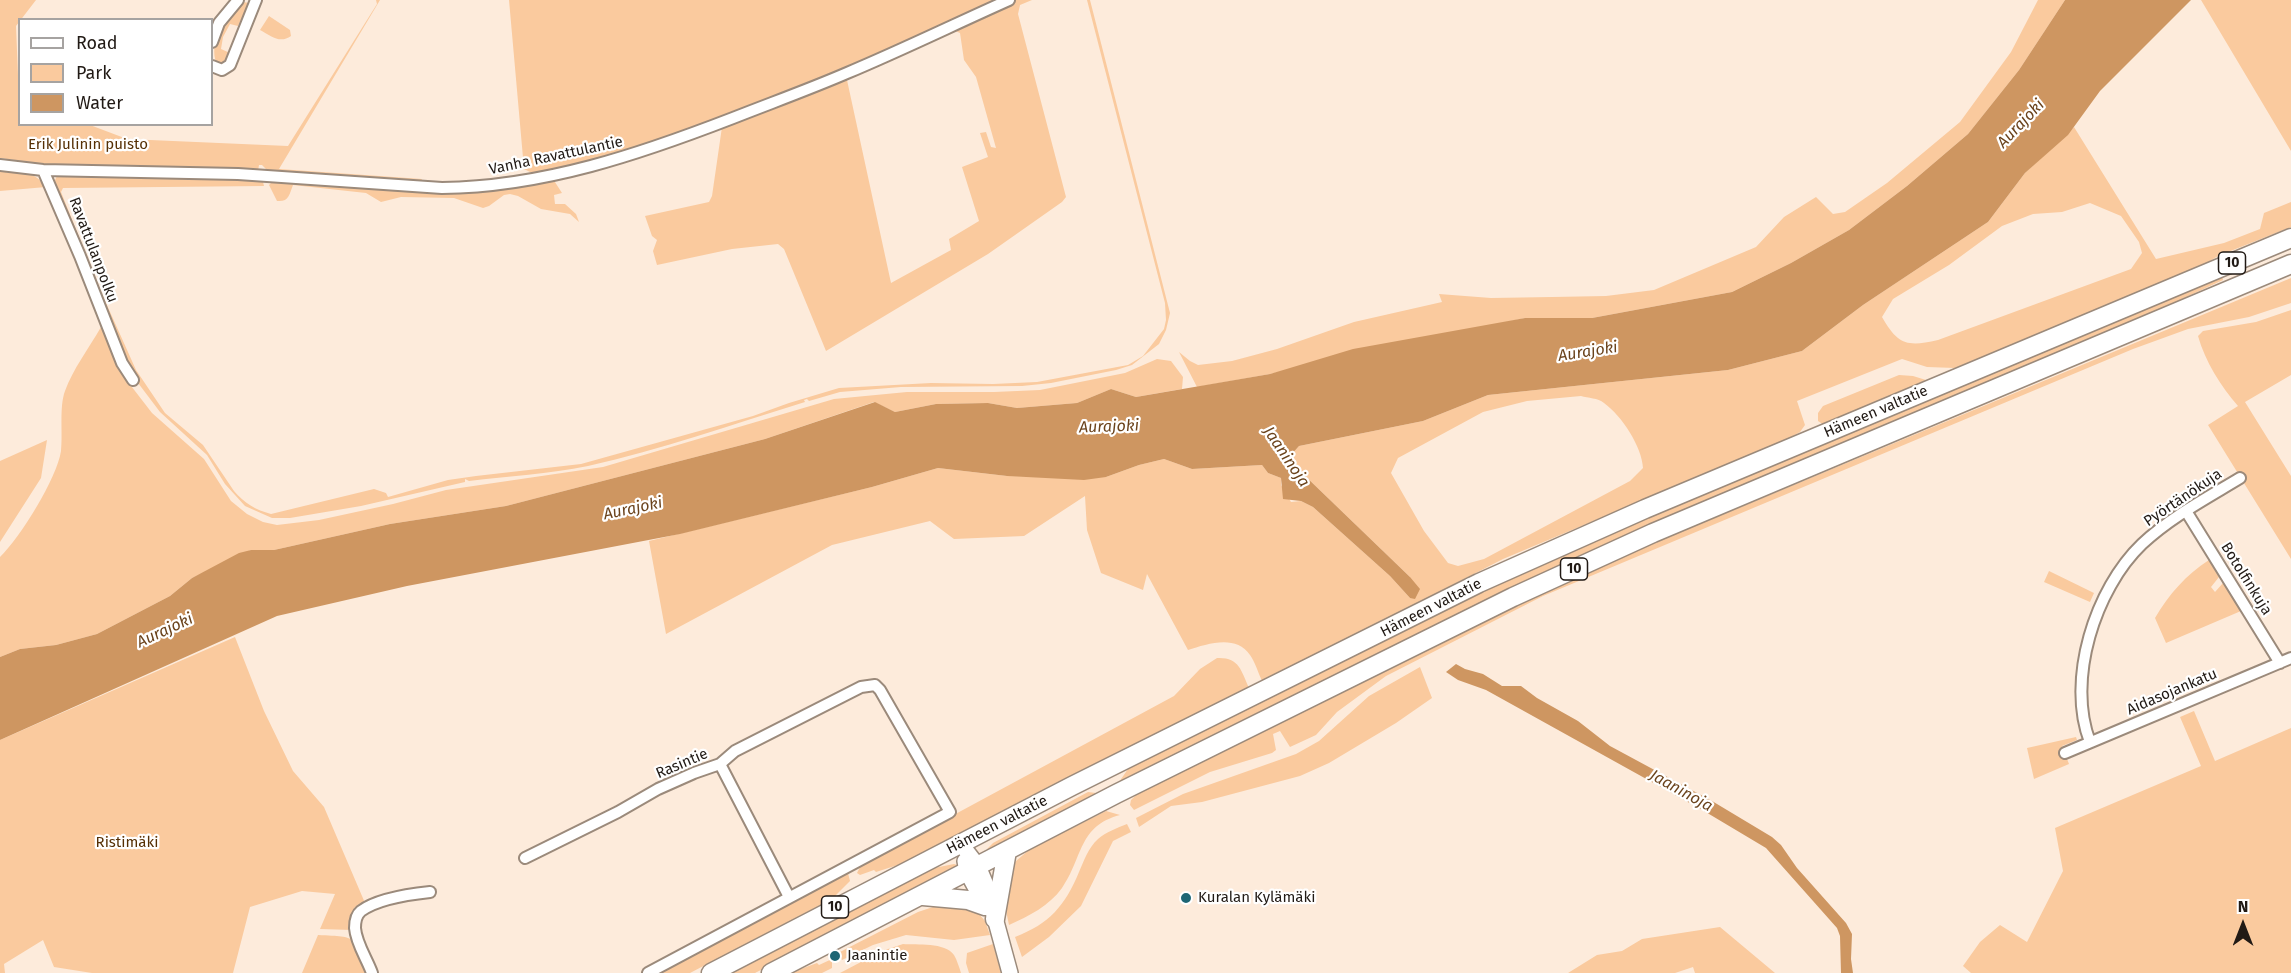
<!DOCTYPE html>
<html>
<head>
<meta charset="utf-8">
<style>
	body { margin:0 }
	#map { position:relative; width:2291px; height:973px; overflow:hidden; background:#fdebdb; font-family:"Fira Sans",sans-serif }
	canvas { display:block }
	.legend { position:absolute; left:18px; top:18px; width:195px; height:108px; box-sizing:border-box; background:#fff; border:2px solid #a6a3a1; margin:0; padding:8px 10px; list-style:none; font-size:18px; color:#211a15 }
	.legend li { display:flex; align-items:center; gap:12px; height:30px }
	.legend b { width:30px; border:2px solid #a6a3a1 }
	.north { position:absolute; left:2213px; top:895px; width:60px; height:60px; -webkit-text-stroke:4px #fff; paint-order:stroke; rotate:0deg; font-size:16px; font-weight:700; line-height:24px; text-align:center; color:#211a15 }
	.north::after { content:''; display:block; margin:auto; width:21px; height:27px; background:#211a15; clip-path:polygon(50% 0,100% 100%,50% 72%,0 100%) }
</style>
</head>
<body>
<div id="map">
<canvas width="2291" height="973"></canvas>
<ul class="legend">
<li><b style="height:8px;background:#fff"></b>Road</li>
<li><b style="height:16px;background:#faca9e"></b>Park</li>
<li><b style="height:16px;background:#ce9661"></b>Water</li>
</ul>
<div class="north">N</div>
</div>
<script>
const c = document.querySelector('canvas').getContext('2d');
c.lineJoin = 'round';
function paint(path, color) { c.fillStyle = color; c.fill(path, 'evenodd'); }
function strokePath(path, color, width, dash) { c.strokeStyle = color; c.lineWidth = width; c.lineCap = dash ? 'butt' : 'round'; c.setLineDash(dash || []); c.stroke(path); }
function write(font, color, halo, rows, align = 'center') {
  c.font = font + ' "Fira Sans",sans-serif'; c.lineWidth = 4.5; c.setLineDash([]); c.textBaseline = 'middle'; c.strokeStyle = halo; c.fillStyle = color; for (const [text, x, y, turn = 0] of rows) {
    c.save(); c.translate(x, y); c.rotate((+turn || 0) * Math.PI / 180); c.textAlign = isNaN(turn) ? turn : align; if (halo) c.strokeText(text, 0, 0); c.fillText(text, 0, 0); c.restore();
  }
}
const green = new Path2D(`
	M 0,0 L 36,0 L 16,26 L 20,124 L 90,125 L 127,139 L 288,146 L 377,4 L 376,0 L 380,0 L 279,169 L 422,179 L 420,183 L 269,172 L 262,165 L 259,165 L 258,171 L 142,166 L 49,165 L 0,158 Z
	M 509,0 L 997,0 L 843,69 L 722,116 L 621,153 L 540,173 L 532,173 L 524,169 Z
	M 1015,0 L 1032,0 L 1020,5 L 1018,14 L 1066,197 L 1062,202 L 988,254 L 826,351 L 784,249 L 778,244 L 732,249 L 657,265 L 653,251 L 657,240 L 652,236 L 645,216 L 709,202 L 712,196 L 722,127 L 847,80 L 891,283 L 951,250 L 949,239 L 979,221 L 962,167 L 988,157 L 980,133 L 986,132 L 991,147 L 996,148 L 976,77 L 964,60 L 960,33 L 951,29 Z
	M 1087,0 L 1090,0 L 1170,313 L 1166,330 L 1159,344 L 1132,365 L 1116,370 L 1051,383 L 1022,386 L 901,387 L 840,392 L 809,401 L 807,399 L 804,400 L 805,402 C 733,424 661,450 588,466 C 549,474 508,476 469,481 L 465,479 L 465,482 L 361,506 L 290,518 L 272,518 L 245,506 L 225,484 L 207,455 L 160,412 L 129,371 L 54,182 L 57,176 L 254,179 L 263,182 L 264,186 L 63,188 L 61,192 L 102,294 L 136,370 L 165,413 L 203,445 L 234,491 C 244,503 256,510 271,514 L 374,489 L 386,493 L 388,497 L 448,480 L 476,476 L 581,464 L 753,416 L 789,403 L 839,388 L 931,383 L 993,384 L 1037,382 L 1128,365 L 1143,356 L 1164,329 L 1166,320 L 1165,303 Z
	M 2038,0 L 2065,0 L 2019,70 L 1968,134 L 1907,186 L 1849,230 L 1791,263 L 1732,292 L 1592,318 L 1525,318 L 1270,374 L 1197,387 L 1179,352 L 1190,361 L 1198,365 L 1232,361 L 1277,349 L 1354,322 L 1442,302 L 1439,294 L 1491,298 L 1552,297 L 1606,296 L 1654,290 L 1756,247 L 1784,217 L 1816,197 L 1833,214 L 1845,212 L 1887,183 L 1960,122 L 2011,52 Z
	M 2201,0 L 2291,0 L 2291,151 Z
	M 243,2 L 249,3 L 238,26 L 230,24 L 223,37 L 221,49 L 230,53 L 222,64 L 217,64 C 207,43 227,15 243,2 Z
	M 269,16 L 290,30 L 291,36 C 280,44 271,36 260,30 Z
	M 2074,127 L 2156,259 L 2224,243 L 2260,229 L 2264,213 L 2291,202 L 2291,227 L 2218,256 L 2192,272 L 1955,368 L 1927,367 L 1902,359 L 1797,401 L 1805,425 L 1800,432 L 1786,440 L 1503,559 L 1359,633 L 1262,681 C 1258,672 1255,662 1250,655 C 1236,634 1207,644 1188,650 L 1147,574 L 1143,590 L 1101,573 L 1087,530 L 1085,496 L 1024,536 L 954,539 L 930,521 L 832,545 L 666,634 L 649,541 L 872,487 L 938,468 L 1007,476 L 1106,477 L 1139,465 L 1164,459 L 1192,469 L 1262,465 L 1268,473 L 1281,478 L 1281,485 L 1291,502 L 1301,501 L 1313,507 L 1390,576 L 1410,598 L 1410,577 L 1301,472 L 1294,463 L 1292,454 L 1299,446 L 1423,421 L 1488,395 L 1728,370 L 1802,351 L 1863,305 L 1988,222 L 2025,173 ZM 2090,203 L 2121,216 L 2139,242 L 2142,253 L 2131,269 L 1938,340 C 1907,347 1898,345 1882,317 L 1893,299 L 1949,265 L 2002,226 L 2033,214 L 2062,212 ZM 1581,396 C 1588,398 1598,398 1604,403 C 1622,416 1642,447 1643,468 L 1630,481 L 1484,559 L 1458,566 L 1448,563 L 1424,531 L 1391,473 L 1398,458 L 1483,412 L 1527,401 Z
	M 0,171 C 21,176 31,167 46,187 L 0,191 Z
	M 553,179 L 562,193 L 554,195 L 555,204 L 565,204 L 576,214 L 579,222 L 570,214 L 541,209 L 518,196 L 510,194 L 504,195 L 489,206 L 483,208 L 454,198 L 401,197 L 381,202 L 366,193 L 293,185 C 289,195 289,202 277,201 L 269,185 L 273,181 L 396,190 Z
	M 2222,276 L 2223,280 L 2109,333 L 1122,785 L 1119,782 L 1128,769 L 1152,756 L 1482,591 L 1631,523 Z
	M 2291,278 L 2291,303 L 2249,317 L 2188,329 L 2133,349 L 1543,596 L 1386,676 L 1337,712 L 1316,735 L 1290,747 L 1280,731 L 1273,734 L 1276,750 L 1272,753 L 1210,772 L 1134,810 L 1130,805 L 1131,800 L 1136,795 L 1542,593 L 1647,546 Z
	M 2291,310 L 2291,375 L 2245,402 L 2291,476 L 2291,559 L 2208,425 L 2238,406 C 2221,387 2205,361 2198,336 L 2203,331 L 2256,322 Z
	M 101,327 L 118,369 L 152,413 L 204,459 L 231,501 L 247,514 L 263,522 L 277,525 L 319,520 L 393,504 L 446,490 L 603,467 L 834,399 L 907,392 L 994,392 L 1040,390 L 1125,373 L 1157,359 L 1171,361 L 1183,377 L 1182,389 L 1136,397 L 1111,389 L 1077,403 L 1017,408 L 988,403 L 936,404 L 895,412 L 874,402 L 765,439 L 506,506 L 390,524 L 274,550 L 251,550 L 192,578 L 170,596 L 97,634 L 56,645 L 20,649 L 0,657 L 0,557 C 20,538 57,478 61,451 C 63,433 59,407 65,391 C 73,369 89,348 101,327 Z
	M 1899,375 L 1913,376 L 1926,380 L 1824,425 L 1818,421 L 1818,413 L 1823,406 Z
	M 47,440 L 41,478 L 0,542 L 0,461 Z
	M 2209,560 L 2219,577 L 2211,587 L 2215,592 L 2223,583 L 2241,611 L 2166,643 L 2155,618 C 2169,594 2186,575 2209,560 Z
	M 2049,571 L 2094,593 L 2090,602 L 2044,582 Z
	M 235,637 L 264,711 L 293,771 L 324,807 L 365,903 L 354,908 L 352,930 L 320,929 L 335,894 L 302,891 L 250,907 L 233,973 L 92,973 L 54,967 L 43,940 L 4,964 L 5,973 L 0,973 L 0,740 Z
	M 1217,658 C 1239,657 1241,670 1249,688 L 1070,777 L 904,863 L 876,872 L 874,870 L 860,875 L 857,873 L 861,865 L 1174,696 L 1200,669 Z
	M 1420,667 L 1432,698 L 1396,723 L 1329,763 L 1300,776 L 1202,802 L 1171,806 L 1139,827 L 1136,818 L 1183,794 L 1296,754 L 1319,741 L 1369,696 Z
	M 2194,711 L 2215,761 L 2291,728 L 2291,973 L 1971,973 L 1963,966 L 1980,942 L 2000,925 L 2027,942 L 2063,871 L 2055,828 L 2201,766 L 2180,717 Z
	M 2076,737 L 2077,740 L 2062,746 L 2069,764 L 2034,779 L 2027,748 Z
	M 1088,792 L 1096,793 L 1097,797 L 989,851 L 987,849 L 993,843 Z
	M 1106,811 L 1120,815 C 1078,826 1083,858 1062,888 C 1049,906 1029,916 1009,925 L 1005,906 L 1011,869 L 1016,861 L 1030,849 Z
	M 1127,824 L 1131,832 L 1113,841 L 1081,906 L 1049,937 L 1022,957 L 1015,937 C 1049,924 1065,906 1079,872 C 1084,861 1088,848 1098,839 C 1106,832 1117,828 1127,824 Z
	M 954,864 L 957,865 L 956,869 L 755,973 L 729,973 L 924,870 Z
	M 848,873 L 850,881 L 832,899 L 690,973 L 657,973 Z
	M 942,904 L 974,908 L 985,921 L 990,935 L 954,940 L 906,935 L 873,945 L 842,960 L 838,953 L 918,912 Z
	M 1720,927 L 1775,973 L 1695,973 L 1693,967 L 1675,973 L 1568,973 L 1597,955 L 1622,951 L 1642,939 Z
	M 318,935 C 360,937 352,935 368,973 L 302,973 Z
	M 903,944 C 917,945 945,942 954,955 C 957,960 959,967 961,973 L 840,973 L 882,951 Z
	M 993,944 L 1001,973 L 969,973 L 966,963 L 967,953 Z
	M 832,959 L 832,968 L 822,973 L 790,973 L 817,963 L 819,965 Z`);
const water = new Path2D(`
	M 2065,0 L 2191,0 L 2100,91 L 2068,135 L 2025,173 L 1988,222 L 1863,305 L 1802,351 L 1728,370 L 1488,395 L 1423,421 L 1299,446 L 1292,454 L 1294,462 L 1301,472 L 1410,577 L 1420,589 L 1415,599 L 1410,598 L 1390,576 L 1313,507 L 1301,501 L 1283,499 L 1281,478 L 1268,473 L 1262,465 L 1192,469 L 1164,459 L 1139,465 L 1106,477 L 1084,480 L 1007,476 L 938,468 L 872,487 L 680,534 L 407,586 L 277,616 L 0,740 L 0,657 L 20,649 L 56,645 L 97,634 L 170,596 L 192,578 L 239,553 L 251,550 L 274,550 L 390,524 L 506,506 L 765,439 L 875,402 L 895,412 L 936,404 L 988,403 L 1017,408 L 1077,403 L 1111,389 L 1136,397 L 1270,374 L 1353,349 L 1525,318 L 1592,318 L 1732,292 L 1791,263 L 1849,230 L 1907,186 L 1968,134 L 2019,70 Z
	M 1456,664 L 1465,669 L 1483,674 L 1502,686 L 1521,686 L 1537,698 L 1578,721 L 1610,746 L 1712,801 L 1772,837 L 1781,845 L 1797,868 L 1846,923 L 1852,934 L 1851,959 L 1853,973 L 1841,973 L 1840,936 L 1837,928 L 1766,848 L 1704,811 L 1486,690 L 1458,680 L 1446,672 Z`);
const street = new Path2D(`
	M 212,42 L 219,23 L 238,0
	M 212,66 L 222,70 L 230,65 L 256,0
	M 0,165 L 43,170 L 238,174 L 442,188 C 543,187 640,154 733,118 C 771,103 810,89 847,73 C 902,50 955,24 1009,0
	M 43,170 L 80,256 L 122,363 L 133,380
	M 2186,511 L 2280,663
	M 2090,742 C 2066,680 2095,589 2142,544 C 2171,517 2207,498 2240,478
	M 2065,753 L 2291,658
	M 720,764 L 789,897
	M 525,858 L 618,812 L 658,789 L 694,773 L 720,764 L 735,751 L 861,687 L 875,685 L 880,690 L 950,812 L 648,973
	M 372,973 C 367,959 356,943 355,928 C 355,922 356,915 361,911 C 377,899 411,894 430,892`);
const secondary = new Path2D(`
	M 961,844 L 978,866 L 986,885 L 1010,973
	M 965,861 L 967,872 L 986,907`);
const highway = new Path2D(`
	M 923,896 L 968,900 L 985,906
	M 995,919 L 1007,851
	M 711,973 L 1072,786 L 1479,583 L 1645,509 L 2291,238
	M 771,973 L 1116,794 L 1513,597 L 1653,533 L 2291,264`);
const markers = [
	[1186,898,6,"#1e6674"],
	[835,956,6,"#1e6674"]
];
const shields = [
	[2232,263,27],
	[1574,569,27],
	[835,907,27]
];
const shieldNames = [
	["10",2232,263],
	["10",1574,569],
	["10",835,907]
];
const parkNames = [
	["Erik Julinin puisto",88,145],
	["Ristimäki",127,843]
];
const streetNames = [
	["Vanha Ravattulantie",556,156,-12],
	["Ravattulanpolku",93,250,69],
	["Hämeen valtatie",1876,412,-23],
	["Pyörtänökuja",2183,498,-34],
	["Botolfinkuja",2246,579,58],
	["Hämeen valtatie",1431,608,-27],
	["Aidasojankatu",2172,692,-23],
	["Rasintie",682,764,-23],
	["Hämeen valtatie",997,825,-27]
];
const poiNames = [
	["Kuralan Kylämäki",1198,898],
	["Jaanintie",847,956]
];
const waterNames = [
	["Aurajoki",2021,124,-46],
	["Aurajoki",1588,352,-9],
	["Aurajoki",1109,427,-2],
	["Jaaninoja",1286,457,56],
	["Aurajoki",633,509,-12],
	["Aurajoki",165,631,-25],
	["Jaaninoja",1681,791,29]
];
paint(green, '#faca9e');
paint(water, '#ce9661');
strokePath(street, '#9b8a7b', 14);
strokePath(secondary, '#9b8a7b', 18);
strokePath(highway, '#9b8a7b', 21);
strokePath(street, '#fff', 10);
strokePath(secondary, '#fff', 15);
strokePath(highway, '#fff', 18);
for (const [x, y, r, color] of markers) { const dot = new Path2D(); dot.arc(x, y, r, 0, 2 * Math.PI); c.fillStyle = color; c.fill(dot); strokePath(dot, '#fff', 2); }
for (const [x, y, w] of shields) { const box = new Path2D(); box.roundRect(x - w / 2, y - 11, w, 22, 4.5); c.fillStyle = '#fff'; c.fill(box); strokePath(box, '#211a15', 1.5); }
write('bold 14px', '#211a15', null, shieldNames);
write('15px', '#563005', '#fff', parkNames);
write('15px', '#211a15', '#fff', streetNames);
write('15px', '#211a15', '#fff', poiNames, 'left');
write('italic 16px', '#6b431c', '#fff', waterNames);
</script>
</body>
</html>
